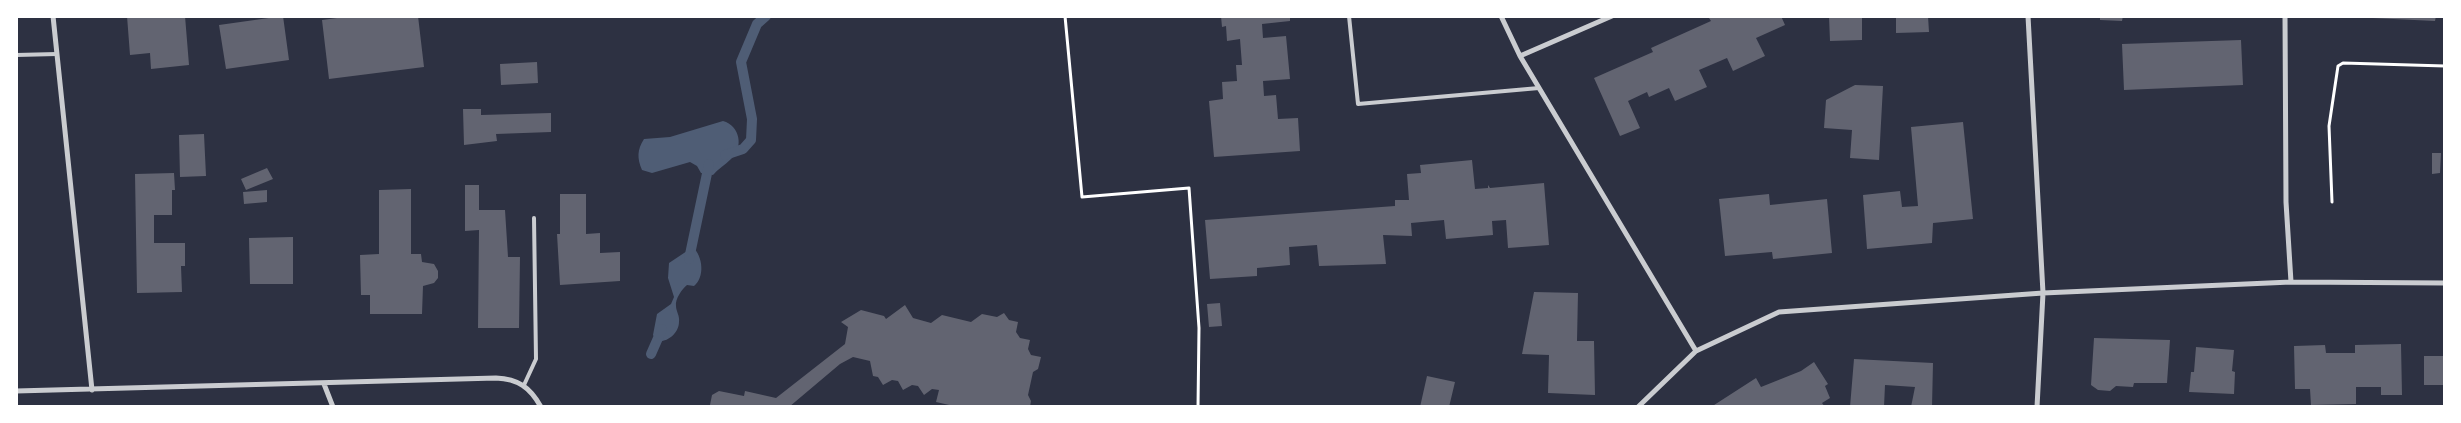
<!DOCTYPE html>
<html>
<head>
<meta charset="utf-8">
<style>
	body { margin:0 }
	#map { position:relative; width:2461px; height:423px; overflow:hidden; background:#2d3142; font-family:"DM Sans",sans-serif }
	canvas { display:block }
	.frame { position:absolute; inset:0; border:18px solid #fff; pointer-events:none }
</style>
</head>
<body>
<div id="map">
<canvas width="2461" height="423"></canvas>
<div class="frame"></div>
</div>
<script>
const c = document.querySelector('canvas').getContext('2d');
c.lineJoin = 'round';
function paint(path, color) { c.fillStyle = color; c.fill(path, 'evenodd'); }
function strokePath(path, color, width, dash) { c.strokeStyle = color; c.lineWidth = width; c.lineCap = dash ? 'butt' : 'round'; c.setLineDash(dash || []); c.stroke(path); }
const water = new Path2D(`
	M 723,121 C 740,126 744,147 731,159 C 725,165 718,169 713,175 L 701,173 L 697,166 L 690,162 L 652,173 L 642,170 C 637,158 637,150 644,139 L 670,137 Z
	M 693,247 C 703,257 705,277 694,286 L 687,285 C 682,289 675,299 676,306 C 676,311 680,316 679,322 C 679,333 667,343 657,341 L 653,335 L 657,314 L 671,304 L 674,297 L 668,278 L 669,263 Z`);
const stream = new Path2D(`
	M 725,155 L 743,149 L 751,140 L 752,119 L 741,62 L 757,24 L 766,16
	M 689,259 L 709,164
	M 651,354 L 662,329`);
const building = new Path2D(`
	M 127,16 L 185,16 L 189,65 L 151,69 L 150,53 L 130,55 Z
	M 283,16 L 289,60 L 226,69 L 219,25 Z
	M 352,16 L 418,16 L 424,67 L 329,79 L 322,20 Z
	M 1221,16 L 1290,16 L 1290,21 L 1262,24 L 1263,38 L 1286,36 L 1290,79 L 1263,81 L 1264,96 L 1276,95 L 1278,119 L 1298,118 L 1300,151 L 1214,157 L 1209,101 L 1223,99 L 1222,82 L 1237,81 L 1236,65 L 1242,65 L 1240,39 L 1227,41 L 1226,26 L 1222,27 Z
	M 1712,16 L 1781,16 L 1785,25 L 1756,38 L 1765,56 L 1733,71 L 1727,58 L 1699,70 L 1707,87 L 1675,101 L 1669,88 L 1649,97 L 1647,92 L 1628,101 L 1640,128 L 1620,136 L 1594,78 L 1653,52 L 1651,48 L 1711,21 L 1709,18 Z
	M 1829,16 L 1862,16 L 1862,40 L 1830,41 Z
	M 1896,16 L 1928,16 L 1929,32 L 1896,33 Z
	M 2100,16 L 2123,16 L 2122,21 L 2100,20 Z
	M 2331,16 L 2436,16 L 2435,21 Z
	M 2241,40 L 2243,85 L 2124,90 L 2122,44 Z
	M 537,62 L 538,83 L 501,85 L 500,64 Z
	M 1855,85 L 1883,86 L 1879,160 L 1850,158 L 1852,130 L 1824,128 L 1826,100 Z
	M 463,109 L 481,109 L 481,115 L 551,113 L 551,132 L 496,134 L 497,141 L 464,145 Z
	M 1963,122 L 1973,219 L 1933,223 L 1932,243 L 1867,249 L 1863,195 L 1900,191 L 1902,207 L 1918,206 L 1911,127 Z
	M 204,134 L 206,176 L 180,177 L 179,135 Z
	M 2432,153 L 2441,153 L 2440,173 L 2432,174 Z
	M 1472,160 L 1475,189 L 1488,188 L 1488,185 L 1490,188 L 1544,183 L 1549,245 L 1508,248 L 1506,220 L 1492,221 L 1493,235 L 1446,239 L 1444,220 L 1411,223 L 1412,236 L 1383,235 L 1386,264 L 1319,266 L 1317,245 L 1289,247 L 1290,265 L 1257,268 L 1257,276 L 1210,279 L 1205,220 L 1395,206 L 1395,200 L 1409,200 L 1407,174 L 1421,173 L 1420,165 Z
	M 267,168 L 273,179 L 246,190 L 241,179 Z
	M 174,173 L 175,190 L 172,190 L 172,215 L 154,215 L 154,243 L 185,243 L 185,266 L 181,266 L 182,292 L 137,293 L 135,174 Z
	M 465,185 L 479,185 L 479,210 L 505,210 L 508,257 L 520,257 L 519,328 L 478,328 L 479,230 L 465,231 Z
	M 411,189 L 411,254 L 421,254 L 422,262 L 434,264 L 438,271 L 438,278 L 434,283 L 423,286 L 422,314 L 370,314 L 370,295 L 361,295 L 360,255 L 379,254 L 379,190 Z
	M 267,190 L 267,202 L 244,204 L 243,192 Z
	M 560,194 L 586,194 L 586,234 L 600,233 L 600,253 L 620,252 L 620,281 L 560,285 L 557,234 L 560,234 Z
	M 1769,194 L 1770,205 L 1827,199 L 1832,253 L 1773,259 L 1772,252 L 1725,256 L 1719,199 Z
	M 293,237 L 293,284 L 250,284 L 249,238 Z
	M 1534,292 L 1578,293 L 1577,341 L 1594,341 L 1595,395 L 1548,393 L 1549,355 L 1522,354 Z
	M 1220,303 L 1222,326 L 1209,327 L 1207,304 Z
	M 905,305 L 913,318 L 931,323 L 942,315 L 971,322 L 982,314 L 997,317 L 1004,313 L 1009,320 L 1018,322 L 1016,332 L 1020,338 L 1030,340 L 1028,349 L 1031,355 L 1041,357 L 1038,369 L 1033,372 L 1028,395 L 1031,401 L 1030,407 L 958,407 L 936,402 L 939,390 L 932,389 L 924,395 L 918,386 L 912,385 L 903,390 L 898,381 L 892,380 L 883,385 L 878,377 L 873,376 L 870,361 L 853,357 L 840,364 L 789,407 L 706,407 L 710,405 L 712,395 L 719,391 L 744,396 L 745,391 L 776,398 L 845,344 L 848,327 L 841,322 L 861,310 L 884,316 L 886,319 Z
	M 2094,338 L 2170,340 L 2167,383 L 2134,383 L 2133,387 L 2116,386 L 2110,391 L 2098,390 L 2091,385 Z
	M 2401,344 L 2402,395 L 2381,395 L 2381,387 L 2356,387 L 2356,404 L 2311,405 L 2310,389 L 2295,389 L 2294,346 L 2325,345 L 2326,353 L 2355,353 L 2355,345 Z
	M 2196,347 L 2234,350 L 2232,371 L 2235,372 L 2234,394 L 2189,392 L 2191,372 L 2194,372 Z
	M 2424,356 L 2445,356 L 2445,385 L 2424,385 Z
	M 1854,359 L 1933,363 L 1932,407 L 1911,407 L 1915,387 L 1885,385 L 1884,407 L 1850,407 Z
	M 1814,362 L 1828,384 L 1825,386 L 1830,398 L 1822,403 L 1825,407 L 1711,407 L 1756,378 L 1761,387 L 1801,371 Z
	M 1427,376 L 1455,382 L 1449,407 L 1420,407 Z`);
const path = new Path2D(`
	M 1065,16 L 1082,197 L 1189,188 L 1199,328 L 1198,407
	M 2332,202 L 2329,126 L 2338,66 L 2343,63 L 2445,66`);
const service = new Path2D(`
	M 1349,16 L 1358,104 L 1539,88
	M 16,55 L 57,54
	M 524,385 L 536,359 L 534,218`);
const minor = new Path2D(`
	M 53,16 L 92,390
	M 1501,16 L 1520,56 L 1696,351
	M 2028,16 L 2043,293 L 2037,407
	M 2285,16 L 2286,202 L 2291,282
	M 1520,56 L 1612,16
	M 324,384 L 333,407
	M 16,391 L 496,378 C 518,379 530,387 541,407
	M 1638,407 L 1696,351 L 1779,312 L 2043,293 L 2291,282 L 2445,283`);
paint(water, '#4f5d75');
strokePath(stream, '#4f5d75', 10);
paint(building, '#626471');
strokePath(path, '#fff', 3);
strokePath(service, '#caccd0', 4);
strokePath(minor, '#caccd0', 5);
</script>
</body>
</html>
